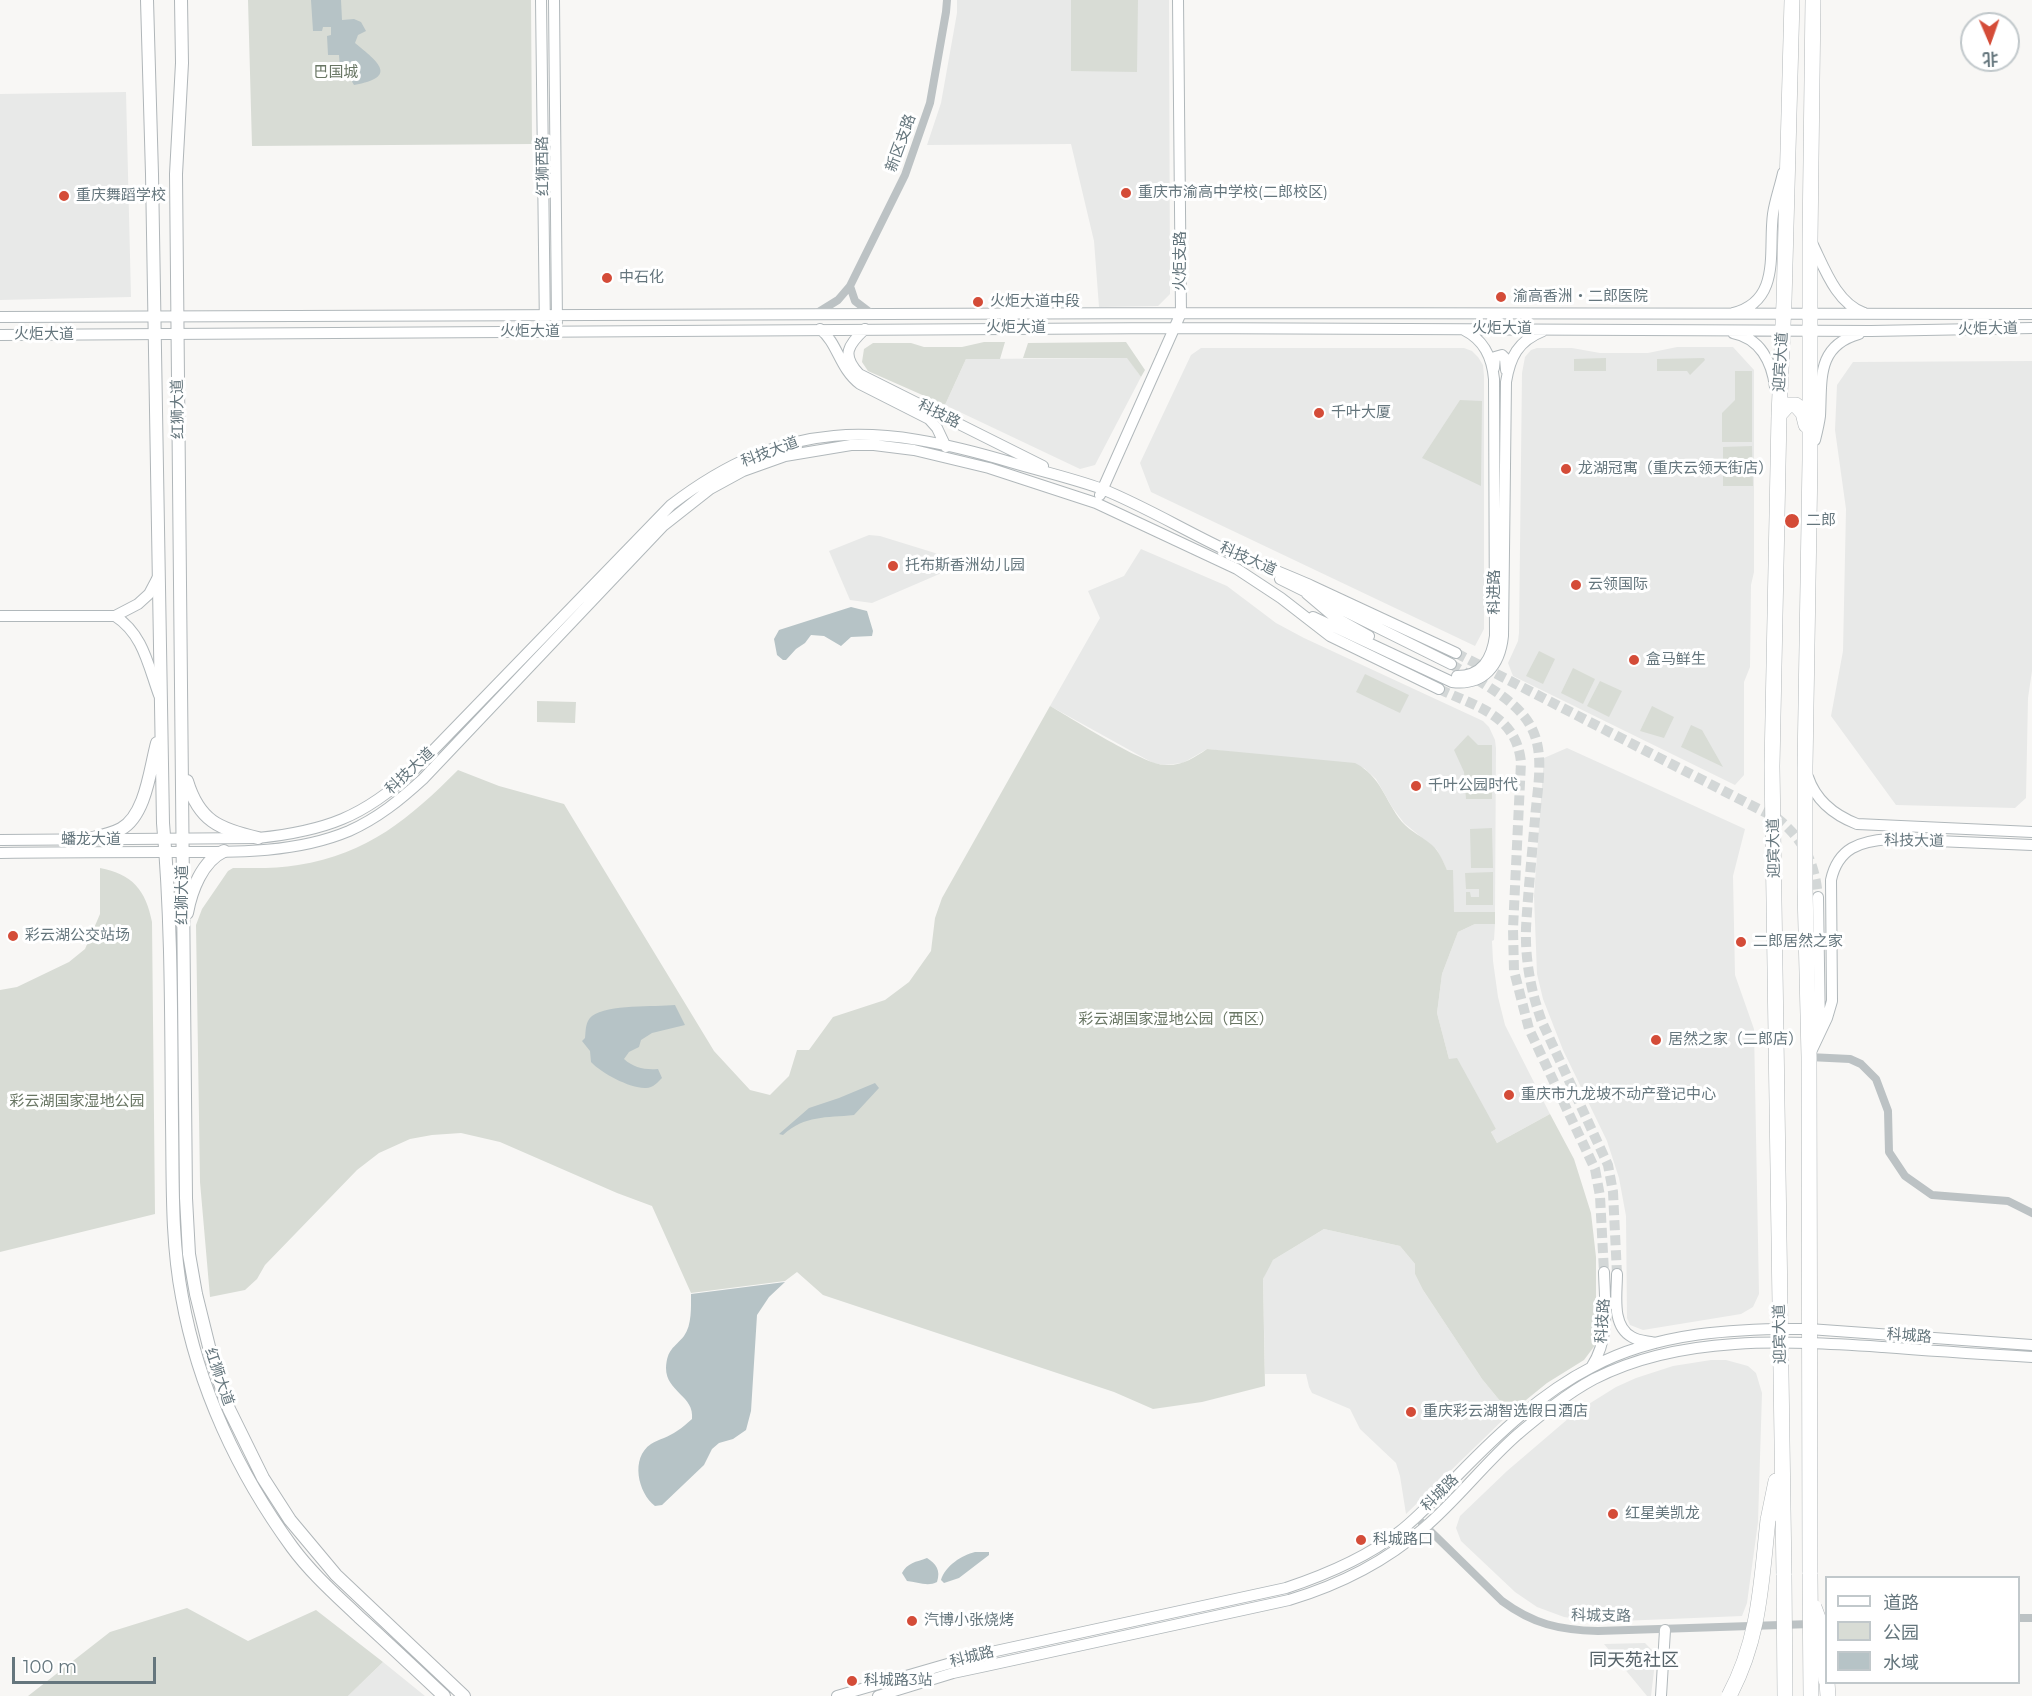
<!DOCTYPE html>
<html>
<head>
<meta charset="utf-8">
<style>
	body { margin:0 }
	#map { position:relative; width:2032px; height:1696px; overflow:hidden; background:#f8f7f5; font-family:Montserrat,"Noto Sans SC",sans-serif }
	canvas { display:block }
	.legend { position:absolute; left:1825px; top:1576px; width:195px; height:108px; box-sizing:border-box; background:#fff; border:2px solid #c1c8cb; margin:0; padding:8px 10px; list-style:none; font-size:18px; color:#65767d }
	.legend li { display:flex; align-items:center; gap:12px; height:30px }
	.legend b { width:30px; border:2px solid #c1c8cb }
	.north { position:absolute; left:1960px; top:12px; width:60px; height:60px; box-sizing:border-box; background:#fff; border:2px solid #c1c8cb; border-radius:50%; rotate:178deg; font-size:16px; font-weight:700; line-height:24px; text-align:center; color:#65767d }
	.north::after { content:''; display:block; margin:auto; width:21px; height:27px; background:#d44c38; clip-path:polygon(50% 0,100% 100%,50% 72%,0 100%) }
	.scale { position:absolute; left:12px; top:1657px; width:144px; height:27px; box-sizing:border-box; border:3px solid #65767d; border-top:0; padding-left:8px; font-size:18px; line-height:21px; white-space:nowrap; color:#65767d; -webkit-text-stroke:4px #fff; paint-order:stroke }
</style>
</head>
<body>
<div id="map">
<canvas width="2032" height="1696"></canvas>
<ul class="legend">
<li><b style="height:8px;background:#fff"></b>道路</li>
<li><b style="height:16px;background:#d8dcd5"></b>公园</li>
<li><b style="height:16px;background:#b6c3c6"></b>水域</li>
</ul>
<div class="north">北</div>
<div class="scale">100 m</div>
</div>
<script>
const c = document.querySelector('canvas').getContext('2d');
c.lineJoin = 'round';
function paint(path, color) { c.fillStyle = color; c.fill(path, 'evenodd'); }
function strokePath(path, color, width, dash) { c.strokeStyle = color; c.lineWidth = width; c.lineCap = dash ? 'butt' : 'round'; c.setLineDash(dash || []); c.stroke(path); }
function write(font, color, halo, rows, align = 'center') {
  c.font = font + ' Montserrat,"Noto Sans SC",sans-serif'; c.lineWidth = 6; c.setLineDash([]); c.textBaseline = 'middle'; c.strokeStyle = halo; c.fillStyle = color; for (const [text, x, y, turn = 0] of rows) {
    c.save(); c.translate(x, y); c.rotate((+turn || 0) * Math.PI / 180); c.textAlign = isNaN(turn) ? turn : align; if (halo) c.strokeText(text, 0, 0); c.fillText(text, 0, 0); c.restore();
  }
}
const built = new Path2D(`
	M 957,0 L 1169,0 L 1170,294 L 1158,306 L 1099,307 L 1094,241 L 1071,144 L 927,145 L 941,103 L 957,13 Z
	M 126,92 L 131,297 L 0,300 L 0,94 Z
	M 1677,347 L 1733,347 L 1754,370 L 1754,572 L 1751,585 L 1750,667 L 1744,682 L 1744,775 L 1735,785 L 1513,676 L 1508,663 L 1518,641 L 1519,633 L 1522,373 L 1525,357 L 1531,350 L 1537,348 L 1572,348 L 1600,353 L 1648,353 Z
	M 1201,348 L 1464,348 L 1472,351 L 1478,357 L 1483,365 L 1484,376 L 1484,629 L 1475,646 L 1151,492 L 1140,463 L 1191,355 Z
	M 1128,358 L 1141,377 L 1095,465 L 1080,469 L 945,405 L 966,359 Z
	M 2032,361 L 2032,671 L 2028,698 L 2026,798 L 2015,808 L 1896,805 L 1831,716 L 1843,651 L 1846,509 L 1835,430 L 1837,385 L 1853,362 Z
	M 869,535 L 880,536 L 935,553 L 945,559 L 951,569 L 872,603 L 850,600 L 829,551 Z
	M 1141,549 L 1227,586 L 1276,623 L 1304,638 L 1483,721 L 1489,727 L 1495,740 L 1496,748 L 1495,912 L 1454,912 L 1447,870 L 1437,850 L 1404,823 L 1392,807 L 1376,779 L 1364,768 L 1207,749 L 1183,763 L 1164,765 L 1153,763 L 1050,706 L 1100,618 L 1088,591 L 1124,576 Z
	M 1567,748 L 1745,829 L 1733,876 L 1735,975 L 1754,1029 L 1759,1294 L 1753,1307 L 1741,1314 L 1643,1330 L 1630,1325 L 1627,1318 L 1626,1216 L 1619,1178 L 1607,1141 L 1563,1050 L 1543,999 L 1537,974 L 1534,896 L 1544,758 Z
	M 1475,924 L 1495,924 L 1494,940 L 1492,941 L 1493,961 L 1498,997 L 1505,1025 L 1550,1114 L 1497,1143 L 1491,1132 L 1496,1129 L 1449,1059 L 1437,1013 L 1442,974 L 1458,932 Z
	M 1324,1229 L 1400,1246 L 1415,1264 L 1415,1274 L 1423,1290 L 1482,1379 L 1510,1413 L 1406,1514 L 1400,1476 L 1396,1463 L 1360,1429 L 1350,1409 L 1312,1393 L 1309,1387 L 1306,1374 L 1265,1374 L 1263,1279 L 1267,1269 L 1273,1260 Z
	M 1711,1360 L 1726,1360 L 1748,1366 L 1756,1373 L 1762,1393 L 1758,1522 L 1747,1603 L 1742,1616 L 1597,1622 L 1564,1617 L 1537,1607 L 1515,1592 L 1461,1541 L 1456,1528 L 1460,1516 L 1507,1471 L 1576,1412 L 1616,1387 L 1636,1378 L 1673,1366 Z
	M 1645,1643 L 1656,1654 L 1651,1696 L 1647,1696 L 1604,1644 Z
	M 383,1662 L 425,1696 L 348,1696 Z`);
const green = new Path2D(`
	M 248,0 L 531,0 L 532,144 L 252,146 Z
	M 1071,0 L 1138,0 L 1137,72 L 1071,71 Z
	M 984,342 L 1005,342 L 1000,359 L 966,359 L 945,405 L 868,371 L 862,362 L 864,349 L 873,343 L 911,343 L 924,347 L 962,347 Z
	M 1126,342 L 1145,370 L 1141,377 L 1127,358 L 1023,358 L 1028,343 Z
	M 1606,358 L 1606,371 L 1574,371 L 1574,359 Z
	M 1704,358 L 1705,360 L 1690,375 L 1687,371 L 1657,371 L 1657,359 Z
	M 1735,371 L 1752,371 L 1752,442 L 1722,442 L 1722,413 L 1735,400 Z
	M 1460,400 L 1482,401 L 1481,486 L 1422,458 Z
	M 1752,446 L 1753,486 L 1723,486 L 1723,447 Z
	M 1539,651 L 1555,659 L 1543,684 L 1526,676 Z
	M 1573,668 L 1595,679 L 1583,704 L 1561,693 Z
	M 1365,674 L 1409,695 L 1400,713 L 1356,692 Z
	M 1600,681 L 1622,691 L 1609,717 L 1587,706 Z
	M 537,701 L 576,702 L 575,723 L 537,722 Z
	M 1050,706 C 1073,719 1144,765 1165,765 C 1182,766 1194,758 1207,749 L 1355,763 C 1381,776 1385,801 1402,822 C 1411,832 1423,837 1432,845 C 1439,851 1443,861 1447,870 L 1453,870 L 1454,912 L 1495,912 L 1495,924 L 1475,924 L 1458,932 L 1442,974 L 1437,1013 L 1449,1059 L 1457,1058 L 1496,1129 L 1491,1132 L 1497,1143 L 1550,1114 L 1574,1159 L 1591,1213 L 1596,1257 L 1596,1344 L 1584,1360 L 1547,1383 L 1510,1413 L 1482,1379 L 1423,1290 L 1415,1274 L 1415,1264 L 1400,1246 L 1324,1229 L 1273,1260 L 1263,1279 L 1265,1386 L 1202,1402 L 1153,1409 L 1114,1392 L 823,1295 L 797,1272 L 785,1281 L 691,1293 L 652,1206 L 617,1193 L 500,1142 L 461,1133 L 432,1135 L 410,1139 L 379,1153 L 357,1170 L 265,1265 L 257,1279 L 245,1290 L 210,1297 L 200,1182 L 196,925 L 202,909 L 228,871 L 233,868 C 255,868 277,869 298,865 C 368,854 410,818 458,770 L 499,786 L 564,804 L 714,1051 L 750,1090 L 770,1095 L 789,1076 L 797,1050 L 809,1050 L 833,1017 L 885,1000 L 909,982 L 931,951 L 935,918 L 942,898 Z
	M 1652,706 L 1674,717 L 1664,738 L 1640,731 Z
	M 1691,725 L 1702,730 L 1723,767 L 1681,747 Z
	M 1468,735 L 1478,745 L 1492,745 L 1492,799 L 1466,799 L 1464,772 L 1454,750 Z
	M 1492,828 L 1493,868 L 1471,868 L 1470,829 Z
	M 100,868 C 132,874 146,890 152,922 L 155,1214 L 0,1252 L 0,990 L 17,987 L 69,962 L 85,949 L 100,914 Z
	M 1493,872 L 1493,905 L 1466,905 L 1466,892 L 1470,892 L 1471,897 L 1479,897 L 1479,889 L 1466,889 L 1465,873 Z
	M 187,1608 L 248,1641 L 316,1610 L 383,1662 L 348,1696 L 28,1696 L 110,1632 Z`);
const water = new Path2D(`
	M 311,0 L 341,0 L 342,20 L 354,19 L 361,22 L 366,31 L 358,35 L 355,43 C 378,62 399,77 354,85 L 347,73 L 340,69 L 339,55 L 328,55 L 327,36 L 331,35 L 331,27 L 323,27 L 322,31 L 313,31 Z
	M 851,607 L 867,611 L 873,631 L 872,636 L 851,637 L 841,646 L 824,636 L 811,635 L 805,643 L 796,649 L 786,660 L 783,660 L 777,655 L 774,639 L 779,630 Z
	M 675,1005 L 685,1025 L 652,1033 L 641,1040 L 639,1047 L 629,1052 L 624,1059 C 634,1068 645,1070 658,1069 L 662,1078 C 658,1082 653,1088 646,1088 C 631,1089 601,1073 591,1062 L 590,1051 L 582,1041 L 585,1038 C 586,1030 585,1022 592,1016 C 608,1004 655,1007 675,1005 Z
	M 875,1083 L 879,1088 L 854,1115 C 826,1118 805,1115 783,1135 L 779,1134 L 809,1108 L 839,1098 Z
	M 785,1282 L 769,1297 L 757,1315 L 751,1411 L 746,1430 L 733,1439 L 719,1443 L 712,1449 L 704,1465 L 662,1505 L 655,1506 C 638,1493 630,1458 651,1444 C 659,1439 669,1437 677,1431 C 682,1428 687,1423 692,1419 C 695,1396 666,1392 666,1368 C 667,1349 674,1348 684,1336 C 692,1325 691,1307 691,1294 Z
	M 975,1552 L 989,1552 L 989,1555 L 959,1578 L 944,1583 L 941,1580 C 945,1566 962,1555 975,1552 Z
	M 927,1558 C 936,1564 941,1570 937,1582 C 928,1587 917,1582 907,1581 L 902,1573 C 907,1563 916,1562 927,1558 Z`);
const secondaryTunnel = new Path2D(`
	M 1456,653 L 1778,819 C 1804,840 1815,863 1818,897
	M 1451,664 C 1476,680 1516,699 1530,725 C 1546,752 1537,789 1535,819 C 1532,855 1528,892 1526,928 C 1525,960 1531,992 1542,1022 L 1608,1165 L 1613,1192 L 1617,1274
	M 1439,689 C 1477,707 1516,715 1521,762 L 1513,929 L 1514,971 L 1529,1029 L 1595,1169 L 1600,1196 L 1604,1272`);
const street = new Path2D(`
	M 850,286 L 905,175 L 930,103 L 946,12 L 947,0
	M 817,313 L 838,300 L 850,286 L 855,301 L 872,314
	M 1809,1057 L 1850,1059 L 1861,1064 L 1876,1079 L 1888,1111 L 1889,1152 L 1905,1176 L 1932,1195 L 2008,1201 L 2032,1213
	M 1416,1517 L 1502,1601 C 1533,1624 1559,1630 1598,1631 L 1811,1624
	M 2018,1618 L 2032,1618`);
const secondary = new Path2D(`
	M 541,0 L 545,332
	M 554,0 L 557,322
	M 1812,243 C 1824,267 1836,303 1864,313
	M 1733,313 C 1782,301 1768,250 1773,214 C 1775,200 1780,187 1783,173
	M 0,317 L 1181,313 L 2032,314
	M 820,329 C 838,343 839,368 860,384 L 929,419 L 937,428 L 946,447
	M 865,329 C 848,345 841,355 859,374 L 1043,466
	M 1733,333 C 1760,338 1772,362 1775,387
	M 0,335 L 1174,328 L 1871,331 L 2032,328
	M 1494,368 L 1495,357 L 1502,355 L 1505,358 L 1506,370
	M 1815,440 C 1817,432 1819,424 1820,416 C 1822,380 1816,346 1859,334
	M 1100,495 L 1181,313 L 1178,0
	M 1280,579 L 1451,664
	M 1307,594 L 1333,616 L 1369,636
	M 0,616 L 115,616 L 138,604 L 149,594 L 159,575
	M 115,616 C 143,634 148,665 159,695
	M 1313,617 L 1452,682 C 1484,686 1500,665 1503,636 L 1506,382 C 1510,357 1518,341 1543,331
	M 1457,676 C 1482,676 1492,659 1495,636 L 1494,379 C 1492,357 1484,340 1464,330
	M 1808,777 C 1816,801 1834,815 1857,824 L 2032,832
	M 0,840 L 258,838 C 325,831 364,817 414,770 L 671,505 C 786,417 878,423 1010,462 C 1040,471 1072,478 1102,489 C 1142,505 1184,530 1224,549 C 1253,562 1283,573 1312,586 C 1360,608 1408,631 1456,653
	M 0,853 C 55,852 109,852 164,852 C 225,852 292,855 349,831 C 378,818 400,800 423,779 L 663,526 L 710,489 L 743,471 L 785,456 L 851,445 L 874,445 L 914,450 L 989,468 L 1096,503 L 1237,569 L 1281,598 L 1330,636 L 1439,689
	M 1818,897 L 1820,1032
	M 1810,1054 L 1827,1018 L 1832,1001 L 1831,880 C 1838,848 1860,841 1889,839 L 2032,845
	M 1617,1274 C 1617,1294 1611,1326 1632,1337 C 1638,1341 1647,1341 1655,1343
	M 1592,1366 C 1610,1338 1605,1305 1604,1272
	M 837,1696 L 982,1654 L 1286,1588 C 1325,1575 1366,1558 1399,1532 C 1421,1515 1439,1494 1458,1475 C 1498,1434 1541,1393 1592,1367 C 1657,1332 1737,1328 1809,1329 L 2032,1345
	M 878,1696 L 953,1673 L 986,1666 L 1289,1600 C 1339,1585 1385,1562 1424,1528 C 1457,1500 1484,1464 1517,1435 C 1541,1415 1566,1394 1594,1379 C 1681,1334 1788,1341 1883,1347 C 1933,1351 1982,1354 2032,1357
	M 1661,1696 L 1665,1630`);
const primary = new Path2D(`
	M 147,0 L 152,174 L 163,823 C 172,923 171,1023 172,1123 C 173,1181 171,1239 182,1297 C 198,1387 238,1473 292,1547 C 311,1573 336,1595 359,1617 C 388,1643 416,1670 444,1696
	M 181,0 L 182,63 L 176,174 L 186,1198 L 189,1254 L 196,1294 L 213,1363 L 229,1409 L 263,1478 L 290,1520 L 336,1575 L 464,1696
	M 187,781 C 199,821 219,829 258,838
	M 84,840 C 96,837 110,835 121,829 C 146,815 150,769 157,743
	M 187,913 C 191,891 202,861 224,851`);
const highway = new Path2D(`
	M 1779,415 L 1788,405 L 1796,405 L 1803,413 L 1806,425
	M 1768,1520 L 1776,1481
	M 1810,1574 L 1809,1057 L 1805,888 L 1805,767 L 1810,460 L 1810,241 L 1813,0
	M 1784,1575 L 1772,766 L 1779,415 L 1784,302 L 1792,0
	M 1827,1682 L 1828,1696`);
const highwayBridge = new Path2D(`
	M 1810,1574 L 1811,1696
	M 1784,1575 L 1785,1696
	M 1814,1607 L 1824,1634 L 1826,1680
	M 1729,1696 C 1760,1638 1761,1583 1768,1520`);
const markers = [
	[1126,193,6,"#d44c38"],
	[64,196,6,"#d44c38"],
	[607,278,6,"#d44c38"],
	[1501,297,6,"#d44c38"],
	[978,302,6,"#d44c38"],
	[1319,413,6,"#d44c38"],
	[1566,469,6,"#d44c38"],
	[1792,521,8,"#d44c38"],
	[893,566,6,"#d44c38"],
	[1576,585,6,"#d44c38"],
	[1634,660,6,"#d44c38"],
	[1416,786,6,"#d44c38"],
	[13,936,6,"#d44c38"],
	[1741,942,6,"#d44c38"],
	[1656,1040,6,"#d44c38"],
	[1509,1095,6,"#d44c38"],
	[1411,1412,6,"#d44c38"],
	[1613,1514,6,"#d44c38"],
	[1361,1540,6,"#d44c38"],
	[912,1621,6,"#d44c38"],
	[852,1681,6,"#d44c38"]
];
const parkNames = [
	["巴国城",336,73],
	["彩云湖国家湿地公园（西区）",1176,1020],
	["彩云湖国家湿地公园",77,1102]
];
const streetNames = [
	["新区支路",901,143,-70],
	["红狮西路",543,166,-91],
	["火炬支路",1181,261,-90],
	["火炬大道",1016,328],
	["火炬大道",1502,329],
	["火炬大道",1988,329,-1],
	["火炬大道",530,332],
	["火炬大道",44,335],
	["迎宾大道",1781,362,-87],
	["红狮大道",178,409,-91],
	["科技路",939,414,27],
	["科技大道",770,452,-20],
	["科技大道",1248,559,24],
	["科进路",1495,592,-90],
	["科技大道",410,771,-43],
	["蟠龙大道",91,840],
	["科技大道",1914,841,1],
	["迎宾大道",1774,848,-91],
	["红狮大道",183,895,-90],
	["科技路",1603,1321,-86],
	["迎宾大道",1780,1334,-91],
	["科城路",1909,1336,4],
	["红狮大道",219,1377,71],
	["科城路",1440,1493,-45],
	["科城支路",1601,1616,1],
	["科城路",972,1657,-14]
];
const poiNames = [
	["重庆市渝高中学校(二郎校区)",1138,193],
	["重庆舞蹈学校",76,196],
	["中石化",619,278],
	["渝高香洲‧二郎医院",1513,297],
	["火炬大道中段",990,302],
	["千叶大厦",1331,413],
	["龙湖冠寓（重庆云领天街店）",1578,469],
	["二郎",1806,521],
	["托布斯香洲幼儿园",905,566],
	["云领国际",1588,585],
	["盒马鲜生",1646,660],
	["千叶公园时代",1428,786],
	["彩云湖公交站场",25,936],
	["二郎居然之家",1753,942],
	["居然之家（二郎店）",1668,1040],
	["重庆市九龙坡不动产登记中心",1521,1095],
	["重庆彩云湖智选假日酒店",1423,1412],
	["红星美凯龙",1625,1514],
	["科城路口",1373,1540],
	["汽博小张烧烤",924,1621],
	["科城路3站",864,1681]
];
const quarterNames = [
	["同天苑社区",1634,1661]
];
paint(built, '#e8e9e8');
paint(green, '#d8dcd5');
paint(water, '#b6c3c6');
strokePath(secondaryTunnel, '#d3d7d7', 10, [10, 5]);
strokePath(secondary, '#b1b8bb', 12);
strokePath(primary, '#b0b6b9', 14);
strokePath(highway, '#b2b7b9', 16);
strokePath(street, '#bcc2c4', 8);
strokePath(secondary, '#fff', 10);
strokePath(primary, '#fff', 12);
strokePath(highway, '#fff', 15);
strokePath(highwayBridge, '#b2b7b9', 16, []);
strokePath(highwayBridge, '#fff', 15);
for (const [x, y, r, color] of markers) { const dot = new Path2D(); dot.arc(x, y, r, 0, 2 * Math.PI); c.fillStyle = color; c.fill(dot); strokePath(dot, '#fff', 2); }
write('15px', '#697664', '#fff', parkNames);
write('15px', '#65767d', '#fff', streetNames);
write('15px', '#65767d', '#fff', poiNames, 'left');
write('18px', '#566369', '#fff', quarterNames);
</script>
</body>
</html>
